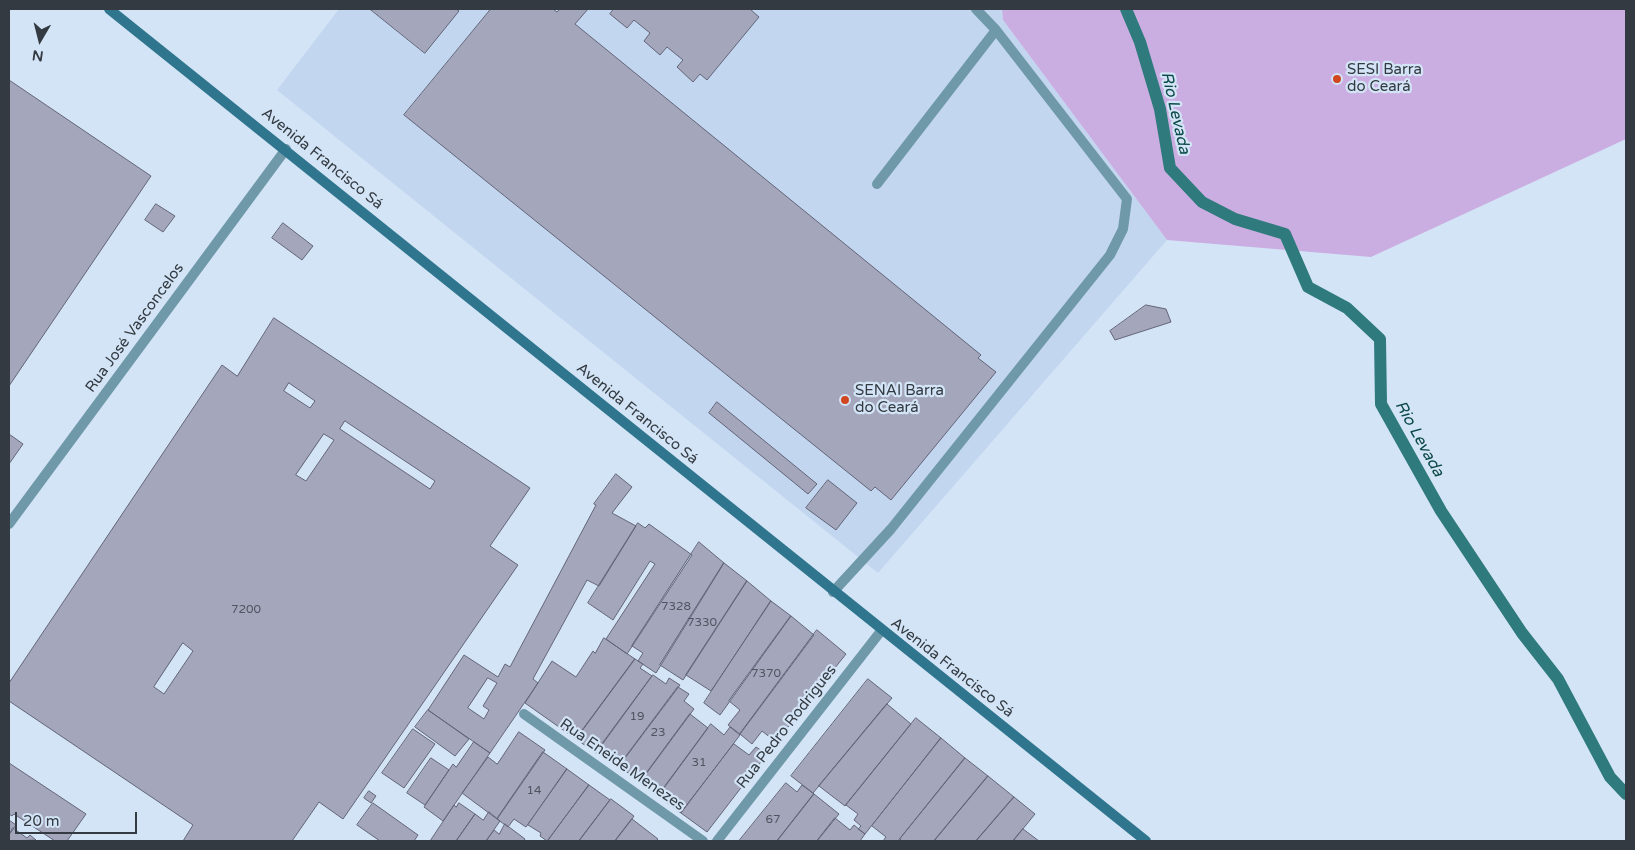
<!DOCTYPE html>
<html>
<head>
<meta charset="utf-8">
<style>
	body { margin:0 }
	#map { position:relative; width:1635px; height:850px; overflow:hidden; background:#d3e4f6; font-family:"Varela Round",sans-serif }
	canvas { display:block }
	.frame { position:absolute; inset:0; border:10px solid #333a41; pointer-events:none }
	.north { position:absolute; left:15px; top:15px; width:50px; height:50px; -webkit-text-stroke:4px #d3e4f6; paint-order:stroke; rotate:188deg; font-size:14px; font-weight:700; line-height:20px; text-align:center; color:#333a41 }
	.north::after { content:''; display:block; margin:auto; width:18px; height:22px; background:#333a41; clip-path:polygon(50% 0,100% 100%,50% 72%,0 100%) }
	.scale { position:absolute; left:15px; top:812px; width:122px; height:22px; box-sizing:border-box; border:2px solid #333a41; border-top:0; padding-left:6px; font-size:15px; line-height:18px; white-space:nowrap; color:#333a41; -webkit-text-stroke:4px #d3e4f6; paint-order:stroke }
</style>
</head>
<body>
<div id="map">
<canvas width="1635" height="850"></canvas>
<div class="frame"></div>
<div class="north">N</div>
<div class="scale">20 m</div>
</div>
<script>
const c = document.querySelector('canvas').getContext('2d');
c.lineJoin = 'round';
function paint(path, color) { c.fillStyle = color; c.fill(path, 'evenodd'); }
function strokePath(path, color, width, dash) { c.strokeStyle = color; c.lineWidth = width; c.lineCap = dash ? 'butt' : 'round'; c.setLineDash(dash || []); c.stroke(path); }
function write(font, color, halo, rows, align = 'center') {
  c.font = font + ' "Varela Round",sans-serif'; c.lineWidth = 4.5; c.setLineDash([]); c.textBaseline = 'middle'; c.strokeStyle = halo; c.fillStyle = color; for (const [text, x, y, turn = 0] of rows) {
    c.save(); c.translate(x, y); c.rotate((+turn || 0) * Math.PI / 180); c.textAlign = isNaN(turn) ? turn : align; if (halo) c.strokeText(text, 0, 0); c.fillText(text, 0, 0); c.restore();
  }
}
const built = new Path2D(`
	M 339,9 L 1002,9 L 1003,20 L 1167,240 L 878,573 L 277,90 Z`);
const green = new Path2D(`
	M 1002,9 L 1626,9 L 1626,139 L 1371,257 L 1167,240 L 1003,20 Z`);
const stream = new Path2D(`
	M 1126,9 L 1140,42 L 1160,109 L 1170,168 L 1202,202 L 1235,219 L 1285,234 L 1308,287 L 1347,308 L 1380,339 L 1381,404 L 1441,511 L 1522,633 L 1558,679 L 1610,777 L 1626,794`);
const building = new Path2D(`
	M 370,9 L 456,9 L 459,11 L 425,53 Z
	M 491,9 L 553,9 L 557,12 L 560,9 L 588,9 L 575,24 L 981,355 L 978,358 L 996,372 L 891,500 L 875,487 L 871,491 L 404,115 Z
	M 614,9 L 750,9 L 759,17 L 707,80 L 700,74 L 693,82 L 677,67 L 683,60 L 667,47 L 660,55 L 644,41 L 650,33 L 634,20 L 627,28 L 610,14 Z
	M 9,80 L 151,176 L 9,386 Z
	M 156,204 L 175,216 L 163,232 L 145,220 Z
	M 283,223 L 313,246 L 302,260 L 272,238 Z
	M 1146,305 L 1166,309 L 1171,322 L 1115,340 L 1110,331 Z
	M 274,318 L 530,488 L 490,546 L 518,565 L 343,819 L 319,802 L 292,841 L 183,841 L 193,825 L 9,701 L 9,683 L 222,365 L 237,376 ZM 289,383 L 315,401 L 310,408 L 284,391 ZM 345,421 L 435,481 L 430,489 L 340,429 ZM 324,434 L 334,440 L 306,481 L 296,475 ZM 183,643 L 193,651 L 164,694 L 154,687 Z
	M 717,402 L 817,484 L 808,494 L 709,413 Z
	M 9,434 L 23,444 L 9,464 Z
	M 616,474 L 632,487 L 612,513 L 636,526 L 599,586 L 587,580 L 534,677 L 533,679 L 538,683 L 490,753 L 428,710 L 464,655 L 498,677 L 505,664 L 510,667 L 596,505 L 594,504 ZM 488,678 L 497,683 L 483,706 L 489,710 L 484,719 L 468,708 Z
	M 828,480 L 857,503 L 836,530 L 806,508 Z
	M 638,523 L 645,528 L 649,524 L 692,555 L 627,654 L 606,639 L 655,564 L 650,561 L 613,620 L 588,603 Z
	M 699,542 L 724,563 L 656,673 L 638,661 L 643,653 L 632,646 Z
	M 724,563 L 747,581 L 683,680 L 660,665 Z
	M 747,581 L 771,601 L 711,691 L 686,675 Z
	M 771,601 L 791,616 L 720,715 L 704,703 Z
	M 791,616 L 814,635 L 740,734 L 728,725 L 740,710 L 729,701 Z
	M 817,630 L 846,654 L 776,742 L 762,731 L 752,744 L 740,734 Z
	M 604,638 L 635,659 L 576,739 L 525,703 L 552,661 L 576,677 L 593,651 L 595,653 Z
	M 635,659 L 643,664 L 640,668 L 652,676 L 596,753 L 576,739 Z
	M 653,675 L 666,684 L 669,678 L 680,685 L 619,766 L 597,751 Z
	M 868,679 L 892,698 L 813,793 L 791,776 Z
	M 678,687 L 689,694 L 684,701 L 694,709 L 640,782 L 619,766 Z
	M 887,704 L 911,724 L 845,806 L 819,786 Z
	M 428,710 L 469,739 L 455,756 L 415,727 Z
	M 690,714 L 708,728 L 658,796 L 640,782 Z
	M 916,718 L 941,738 L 865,834 L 858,829 L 861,826 L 854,820 L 858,814 L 846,805 Z
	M 711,724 L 724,735 L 730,727 L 740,735 L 681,813 L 658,796 Z
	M 413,729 L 435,744 L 404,788 L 382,773 Z
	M 519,732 L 545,750 L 497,819 L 462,793 L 488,757 L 497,764 Z
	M 941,738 L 965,758 L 898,841 L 883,841 L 886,837 L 872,826 Z
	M 474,742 L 490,753 L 443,821 L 424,807 L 453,764 L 456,767 Z
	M 734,744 L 749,755 L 756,747 L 767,754 L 707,832 L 681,813 Z
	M 543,752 L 567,769 L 526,827 L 514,819 L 508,827 L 497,819 Z
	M 431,758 L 449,770 L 425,805 L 407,793 Z
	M 965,758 L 988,776 L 934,841 L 902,841 L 900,839 Z
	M 9,763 L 86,814 L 67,841 L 55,841 L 14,814 L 12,816 L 9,814 Z
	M 567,769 L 589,785 L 547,841 L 540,836 L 541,833 L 528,825 Z
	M 988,776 L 1014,797 L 976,841 L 934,841 Z
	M 786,783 L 797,792 L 802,785 L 814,794 L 777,841 L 739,841 Z
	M 589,785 L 610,800 L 579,841 L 548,841 Z
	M 369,791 L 376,796 L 371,803 L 364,798 Z
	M 814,794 L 839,814 L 817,841 L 777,841 Z
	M 1014,797 L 1035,814 L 1013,841 L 976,841 Z
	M 611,799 L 634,816 L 632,819 L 615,841 L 579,841 Z
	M 373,803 L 418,835 L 414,841 L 380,841 L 357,825 Z
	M 459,803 L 475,814 L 456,841 L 430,841 L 454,805 L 456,807 Z
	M 489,812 L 500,821 L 486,841 L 456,841 L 475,814 L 483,820 Z
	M 835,818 L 850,830 L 854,825 L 865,834 L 860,841 L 817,841 Z
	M 632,819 L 658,839 L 656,841 L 615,841 Z
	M 9,820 L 16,825 L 9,835 Z
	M 505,824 L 525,839 L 524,841 L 486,841 L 494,830 L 499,834 Z
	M 13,828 L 27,838 L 30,835 L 36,840 L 9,841 L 9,835 Z
	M 1023,829 L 1039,841 L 1013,841 Z`);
const lane = new Path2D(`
	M 877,184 L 996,30
	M 833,592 L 891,529 L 1110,255 L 1123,229 L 1127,199 L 996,30 L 976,9`);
const street = new Path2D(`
	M 9,524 L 286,149
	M 524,714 L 703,841
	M 717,841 L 881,631`);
const secondary = new Path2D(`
	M 109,9 C 456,284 799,566 1146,841`);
const markers = [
	[1337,79,5,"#d14820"],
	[845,400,5,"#d14820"]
];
const numberNames = [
	["7328",676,607],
	["7200",246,610],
	["7330",702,623],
	["7370",766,674],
	["19",637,717],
	["23",658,733],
	["31",699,763],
	["14",534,791],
	["67",773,820]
];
const poiNames = [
	["SESI Barra",1347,70],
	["do Ceará",1347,87],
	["SENAI Barra",855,391],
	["do Ceará",855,408]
];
const streetNames = [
	["Avenida Francisco Sá",322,159,39],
	["Rua José Vasconcelos",135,328,-54],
	["Avenida Francisco Sá",637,414,39],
	["Avenida Francisco Sá",952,668,38],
	["Rua Pedro Rodrigues",787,727,-52],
	["Rua Eneide Menezes",622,765,35]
];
const waterNames = [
	["Rio Levada",1175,113,77],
	["Rio Levada",1419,439,61]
];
paint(built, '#c2d6ef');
paint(green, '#cbaee1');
strokePath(stream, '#2e7a7c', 12);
paint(building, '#a4a6bb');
strokePath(building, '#636579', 1);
strokePath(lane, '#6f99a9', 10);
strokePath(street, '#6f99a9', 10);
strokePath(secondary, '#2f758d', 10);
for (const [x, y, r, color] of markers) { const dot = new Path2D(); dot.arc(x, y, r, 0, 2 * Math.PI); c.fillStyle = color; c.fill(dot); strokePath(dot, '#d3e4f6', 2); }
write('12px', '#4f5560', null, numberNames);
write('15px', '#333a41', '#d3e4f6', poiNames, 'left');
write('15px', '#333a41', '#d3e4f6', streetNames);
write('italic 16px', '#0c4949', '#d3e4f6', waterNames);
</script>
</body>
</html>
